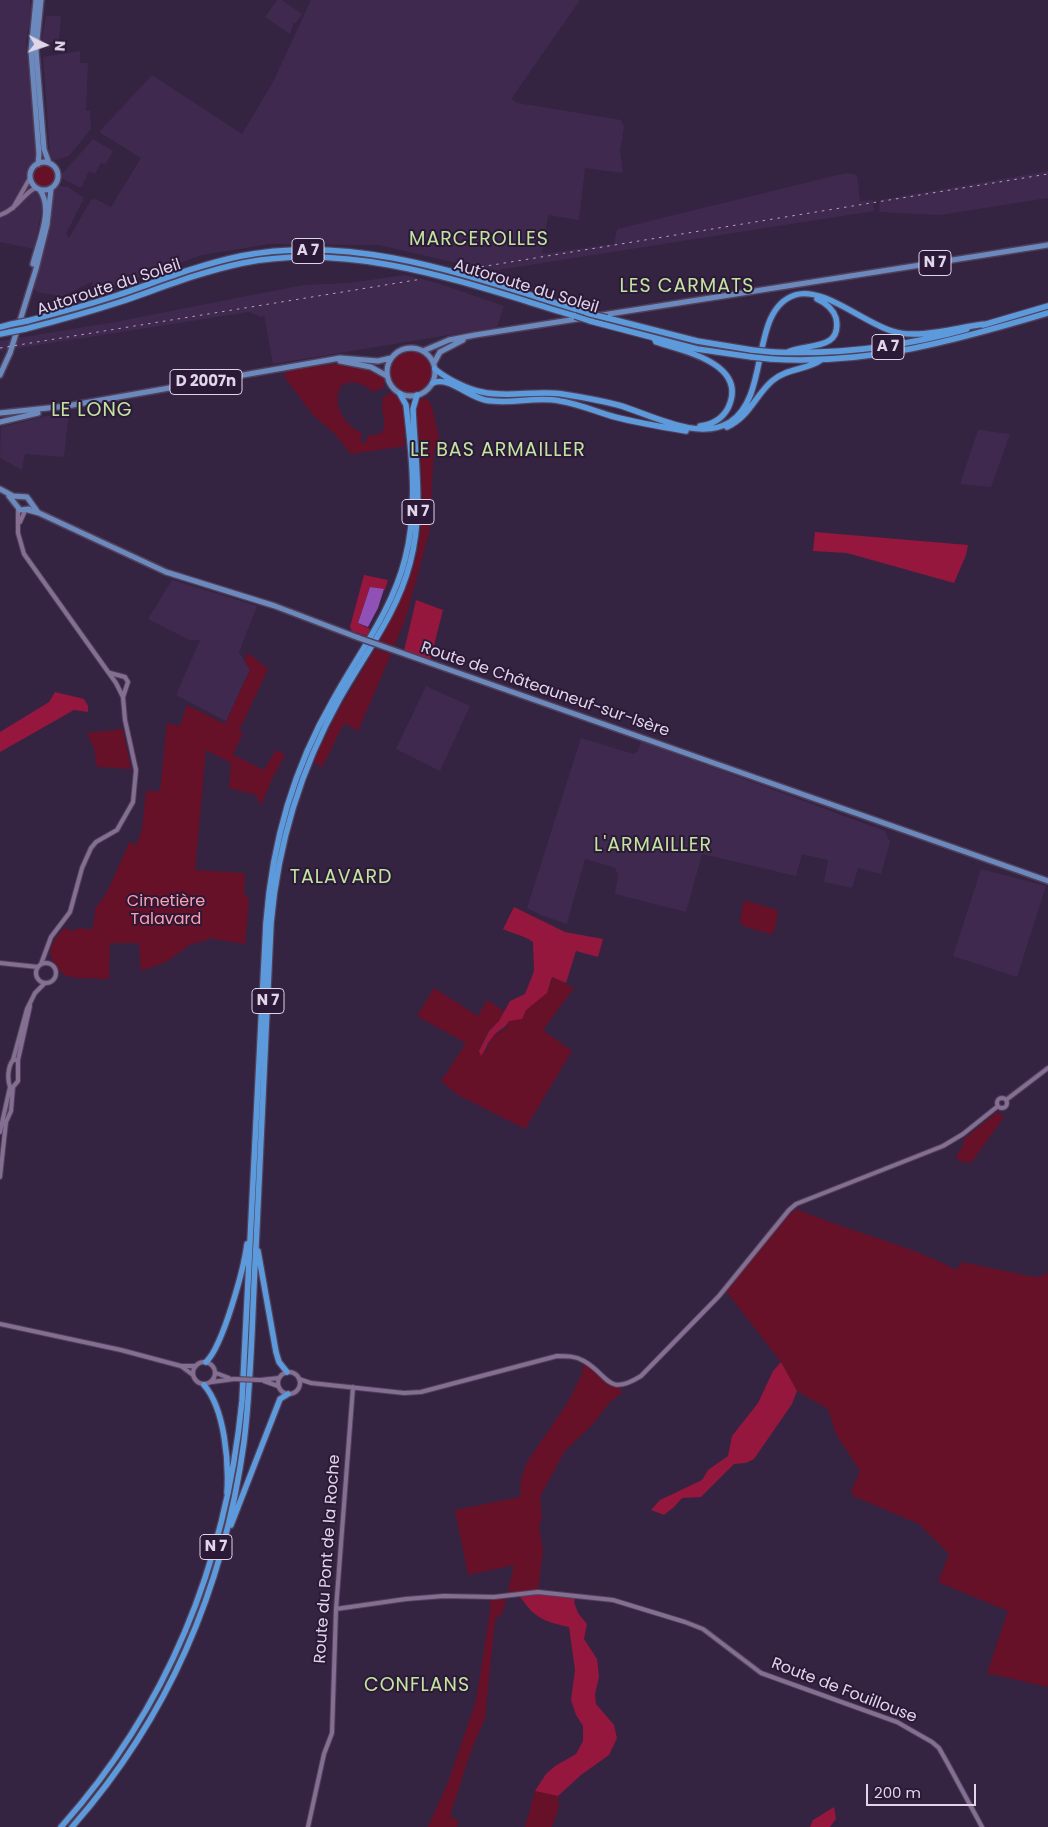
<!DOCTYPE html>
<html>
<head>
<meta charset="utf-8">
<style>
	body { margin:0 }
	#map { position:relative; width:1048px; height:1827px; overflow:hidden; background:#352342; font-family:Poppins,sans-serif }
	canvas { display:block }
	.north { position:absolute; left:20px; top:20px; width:50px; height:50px; -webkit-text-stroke:4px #2b1937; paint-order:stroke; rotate:94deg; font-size:14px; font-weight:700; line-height:20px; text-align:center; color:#e0d5e9 }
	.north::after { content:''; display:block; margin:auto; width:18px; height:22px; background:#e0d5e9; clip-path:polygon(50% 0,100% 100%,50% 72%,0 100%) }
	.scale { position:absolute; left:866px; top:1784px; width:110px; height:22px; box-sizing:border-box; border:2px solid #e0d5e9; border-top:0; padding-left:6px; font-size:15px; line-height:18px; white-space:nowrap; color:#e0d5e9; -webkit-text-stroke:4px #2b1937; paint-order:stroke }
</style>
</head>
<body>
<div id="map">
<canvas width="1048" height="1827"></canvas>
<div class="north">N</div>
<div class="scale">200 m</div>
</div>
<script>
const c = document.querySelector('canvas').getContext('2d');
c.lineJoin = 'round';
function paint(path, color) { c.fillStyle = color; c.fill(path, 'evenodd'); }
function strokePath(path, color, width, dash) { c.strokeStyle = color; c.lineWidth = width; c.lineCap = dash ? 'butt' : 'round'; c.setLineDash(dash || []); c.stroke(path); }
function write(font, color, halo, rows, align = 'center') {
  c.font = font + ' Poppins,sans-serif'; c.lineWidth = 4; c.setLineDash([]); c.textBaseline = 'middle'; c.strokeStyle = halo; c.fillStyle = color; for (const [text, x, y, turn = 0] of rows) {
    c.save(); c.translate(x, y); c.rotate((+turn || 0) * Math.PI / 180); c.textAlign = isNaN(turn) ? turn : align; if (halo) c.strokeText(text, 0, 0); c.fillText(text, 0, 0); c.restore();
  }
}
const built = new Path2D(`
	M 0,0 L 30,0 L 31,13 L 26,43 L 36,157 L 35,162 L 27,171 L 27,177 L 33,191 L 38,192 L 42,198 L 43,204 L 34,249 L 0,242 Z
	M 277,0 L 282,0 L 302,14 L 296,23 L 294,23 L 290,34 L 265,17 Z
	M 311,0 L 580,0 L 511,99 L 517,103 L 621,120 L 624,127 L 620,151 L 623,173 L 585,168 L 579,220 L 548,215 L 542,254 L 614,244 L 617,229 L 846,173 L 857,175 L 860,201 L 873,200 L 874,211 L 472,274 L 471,266 L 378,245 L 270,244 L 202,255 L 94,293 L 92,282 L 62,296 L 36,292 L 33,286 L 51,226 L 54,189 L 60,186 L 68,187 L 84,198 L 66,234 L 69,238 L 91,200 L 95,199 L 111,207 L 141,158 L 99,132 L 152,75 L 242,134 L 273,82 Z
	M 46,16 L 61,16 L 59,41 L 41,44 Z
	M 80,51 L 80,63 L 88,63 L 86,111 L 90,111 L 91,129 L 69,156 L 53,161 L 50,153 L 43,57 Z
	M 93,139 L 113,151 L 106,164 L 101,163 L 95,174 L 89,171 L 81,188 L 63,179 L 61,175 Z
	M 1048,171 L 1048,198 L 940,215 L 879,212 L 880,200 Z
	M 405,275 L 437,283 L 504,306 L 497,327 L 273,364 L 264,315 L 262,317 L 249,312 L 0,351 L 0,341 L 115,322 L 303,285 L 349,283 Z
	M 69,411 L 64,457 L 25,454 L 22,470 L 0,458 L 1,427 Z
	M 978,430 L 1010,434 L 991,487 L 960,484 Z
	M 172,580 L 257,606 L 239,652 L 250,670 L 226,721 L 176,695 L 200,640 L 189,640 L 148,619 Z
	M 426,686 L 470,706 L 440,771 L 396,749 Z
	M 581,738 L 633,754 L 638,751 L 641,741 L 885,831 L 890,842 L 881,874 L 858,868 L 852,888 L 824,882 L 828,860 L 802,854 L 796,876 L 702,854 L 686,912 L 615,894 L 618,874 L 615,868 L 585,859 L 567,924 L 543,916 L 527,908 Z
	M 981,869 L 1046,886 L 1017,977 L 953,956 Z`);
const green = new Path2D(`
	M33 176a11 11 0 1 1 22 0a11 11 0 1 1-22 0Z
	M391 372a20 20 0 1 1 40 0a20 20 0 1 1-40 0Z
	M 343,363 L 369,368 L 384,377 L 384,387 L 373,392 C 363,384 353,378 341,386 C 331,404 344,425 362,433 L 360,441 L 366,443 L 368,435 C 394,438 381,414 382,404 C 383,402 384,401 382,399 L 387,394 L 392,393 L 400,398 L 403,404 L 405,446 L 351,454 L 334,433 L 314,416 L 285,378 L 285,373 L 288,370 Z
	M 425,398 L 431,403 L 441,447 L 434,450 L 429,533 L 405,621 L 394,646 L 380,641 C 393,615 408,589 415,561 C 429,510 419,456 416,405 L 419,400 Z
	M 375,649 L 391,654 L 358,731 L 344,723 L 322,767 L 313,762 L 337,713 Z
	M 248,653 L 268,669 L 239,731 L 243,733 L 233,755 L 264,770 L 276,750 L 285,755 L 272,779 L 261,806 L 256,795 L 229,788 L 231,763 L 206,750 L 195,870 L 245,873 L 244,893 L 249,900 L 245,944 L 208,938 L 205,941 L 191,944 L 166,962 L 141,971 L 139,943 L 110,943 L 109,979 L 78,978 L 66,976 L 59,970 L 52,960 L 50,950 L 55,939 L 65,927 L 69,931 L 81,928 L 91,930 L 94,924 L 95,909 L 107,892 L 130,841 L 136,846 L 142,830 L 146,791 L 160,791 L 167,723 L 180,726 L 187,705 L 225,724 L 250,670 L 244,661 Z
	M 123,729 L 131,769 L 97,767 L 94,749 L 87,733 Z
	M 747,901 L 777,910 L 778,913 L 774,932 L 770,934 L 743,926 L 740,922 L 743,903 Z
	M 553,977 L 574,988 L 543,1030 L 572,1051 L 525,1129 L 458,1095 L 441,1081 L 466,1043 L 417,1016 L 434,988 L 478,1016 L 487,1000 L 504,1011 L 499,1021 L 488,1031 L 479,1051 L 481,1055 L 487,1049 L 492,1037 L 506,1028 L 509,1020 L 547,993 Z
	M 997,1112 L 1004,1117 L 971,1163 L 959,1161 L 956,1156 L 963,1146 L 964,1139 Z
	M 797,1209 C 849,1232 906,1243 956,1270 L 962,1262 L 1029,1276 L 1040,1277 L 1048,1272 L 1048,1687 L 987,1673 L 1008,1611 L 938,1582 L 949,1554 L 919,1524 L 853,1496 L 851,1491 L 860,1471 L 836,1434 L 828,1409 L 797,1391 L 781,1362 L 726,1291 L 782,1220 Z
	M 584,1360 L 602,1378 L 619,1386 L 622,1393 L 610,1402 L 593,1424 L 564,1452 L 540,1497 L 542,1516 L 539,1527 L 543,1550 L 538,1592 L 507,1596 L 503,1612 L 495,1620 L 485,1718 L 470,1754 L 450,1816 L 459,1821 L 457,1827 L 428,1827 L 448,1782 L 476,1701 L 491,1604 L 487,1597 L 507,1595 L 514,1565 L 468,1575 L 455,1510 L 520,1497 L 521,1479 L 527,1462 L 568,1402 L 582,1374 Z
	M 535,1791 L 558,1796 L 559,1807 L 552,1827 L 525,1827 Z`);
const forest = new Path2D(`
	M 815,532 L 968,545 L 966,555 L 954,583 L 847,553 L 813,551 Z
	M 364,575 L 388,580 L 385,590 L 370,587 L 358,623 L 370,629 L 367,636 L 352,631 L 350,627 Z
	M 416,600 L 443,610 L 430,661 L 404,651 Z
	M 55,692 L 84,699 L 88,706 L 88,712 L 74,710 L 0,752 L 0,732 L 49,702 Z
	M 514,907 L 565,932 L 603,939 L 598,957 L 576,951 L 566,983 L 552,977 L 547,993 L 526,1010 L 522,1019 L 509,1021 C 505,1029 497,1030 492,1038 C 487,1043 486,1050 481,1056 L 479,1051 L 489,1031 L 499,1021 L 510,1001 L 525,994 L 534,971 L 533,942 C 524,935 513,934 503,929 Z
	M 781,1362 L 797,1391 L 792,1404 L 754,1459 L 746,1463 L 734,1464 L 701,1497 L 682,1498 L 674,1507 L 664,1515 L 651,1510 L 660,1500 L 702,1480 L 708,1470 L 728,1456 L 732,1436 L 758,1403 L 773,1371 Z
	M 531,1592 L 576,1596 L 574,1602 L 578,1613 L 587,1624 L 584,1639 L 597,1659 L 599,1677 L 595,1694 L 596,1704 L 614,1725 L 617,1738 L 609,1755 L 581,1775 L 558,1796 L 535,1791 L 546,1774 L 555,1766 L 576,1754 L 583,1741 L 583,1726 L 576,1715 L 571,1700 L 575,1670 L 569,1627 C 558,1625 543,1621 535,1614 C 527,1609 525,1600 516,1594 Z
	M 834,1807 L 836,1819 L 830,1827 L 810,1827 L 813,1820 Z`);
const water = new Path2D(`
	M 370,587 L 384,589 L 378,608 L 368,627 L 358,623 Z`);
const minor = new Path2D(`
	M 13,208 L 30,178
	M 0,215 C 18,209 25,191 36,188
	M 18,509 L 18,533 L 24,554 L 116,683 L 123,697
	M 20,522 L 25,511
	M 0,963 L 38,967
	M36 973a10 10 0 1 1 20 0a10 10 0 1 1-20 0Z
	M 41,964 L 51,937 L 70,912 L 82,868 L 91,848 L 96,842 L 117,830 L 133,802 L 136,770 L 125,720 L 123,697 L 128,682 L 125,677 L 110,673
	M 13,1060 L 27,1009 L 35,993 L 45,983
	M 18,1060 L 30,1006
	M997 1103a5 5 0 1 1 10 0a5 5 0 1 1-10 0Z
	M 1006,1100 L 1048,1068
	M 0,1132 L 10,1087
	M 0,1177 L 6,1122 L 11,1111 L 13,1087 L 18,1081 L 18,1060 L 13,1060 C 8,1066 7,1079 10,1087 L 13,1087
	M 0,1324 L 121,1350 L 181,1366 L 196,1366
	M193 1373a11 11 0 1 1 22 0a11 11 0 1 1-22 0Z
	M 181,1366 L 193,1375
	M278 1383a11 11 0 1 1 22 0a11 11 0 1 1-22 0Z
	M 216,1373 L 229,1378
	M 299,1379 L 311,1383 L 404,1393 L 421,1392 L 557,1356 C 567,1356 576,1356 584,1361 C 610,1376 607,1397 641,1376 L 719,1296 L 789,1210 L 796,1204 L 943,1146 L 963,1134 L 998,1106
	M 260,1380 L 279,1378
	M 264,1381 L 278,1386
	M 212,1382 L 234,1379
	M 336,1609 L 406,1599 L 444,1596 L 494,1597 L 538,1592 L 613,1600 L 685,1622 L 703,1629 L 761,1673 L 897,1722 L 932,1742 L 939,1748 L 948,1764 L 982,1827
	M 308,1827 L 324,1754 L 332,1733 L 336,1609 L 353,1387`);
const major = new Path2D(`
	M 36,0 L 31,51 L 39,154 L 38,164
	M 41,0 L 36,50 L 44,149 L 49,163
	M30 176a14 14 0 1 1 28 0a14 14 0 1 1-28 0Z
	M 33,264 C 38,243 54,210 40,190
	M387 372a24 24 0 1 1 48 0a24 24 0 1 1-48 0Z
	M 423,351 L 449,340 L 475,335 L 1048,245
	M 340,361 L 371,367 L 387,376
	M 434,363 L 440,352 L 463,340
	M 0,375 L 10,353 L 36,269 L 47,225 L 51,189
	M 0,413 L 67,406 L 340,358 L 378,361 L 391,358
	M 0,422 L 38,413
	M 0,489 L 13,496 L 27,497 L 37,511
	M 9,496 L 20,510 L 29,509
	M 28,510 L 39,513 L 166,572 L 275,606 L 359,638
	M 382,646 L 1048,881`);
const highway = new Path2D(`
	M 607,318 L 697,341 L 752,350
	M 27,321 C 58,313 88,305 118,295 C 159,281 198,265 241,256 C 361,232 478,280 591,314
	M 590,321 L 697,349 L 752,357
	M 983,325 L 1048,306
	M 0,327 L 12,324
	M 25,329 C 57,321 89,312 120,302 C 161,288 200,272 243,263 C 357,241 467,284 575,316
	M 0,334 L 10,332
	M 654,338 L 656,342 C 684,351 749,364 728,408 C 723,418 712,425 700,426
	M 772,352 C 839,355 902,347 967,329
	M 788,352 C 804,343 843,352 836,318 C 833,309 826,303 817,299
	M 771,359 C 869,365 954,341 1048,313
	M 435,369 C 447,379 467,389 482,392 C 508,398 536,390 562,394 C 581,397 599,400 618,405 C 650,414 698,442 730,422 C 771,396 749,310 795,295 C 823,286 864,323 892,331 C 918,340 957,327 986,324
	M 433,383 C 448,376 467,396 485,400 C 510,405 535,396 560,401 C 579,404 597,412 615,417 C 638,423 662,427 686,431
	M 727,427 C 749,417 755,396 772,381 C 787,368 807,370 821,360
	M 258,1251 L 276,1352 L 279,1362 L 287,1372
	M 206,1362 C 223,1346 244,1268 247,1244
	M 204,1385 C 225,1409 229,1463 227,1493
	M 231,1525 L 280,1399 L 288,1394
	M 61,1827 C 170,1705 226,1562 242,1401 L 266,923 C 272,844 293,769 333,700 C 358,654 392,611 405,559 C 418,510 412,455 406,405 L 400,394
	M 72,1827 C 169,1717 224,1587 244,1442 C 252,1377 252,1311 256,1247 C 261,1139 266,1031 271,923 C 278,844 300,770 339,700 C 364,655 397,614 410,563 C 424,511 415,461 413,409 L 417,395`);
const rail = new Path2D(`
	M 474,268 L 1048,174
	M 0,348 L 422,279`);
const minorBridge = new Path2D(`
	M 234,1379 L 260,1380`);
const majorBridge = new Path2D(`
	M 359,638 L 382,646`);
const highwayBridge = new Path2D(`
	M 591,314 L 607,318
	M 575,316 L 590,321
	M 12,324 L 27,321
	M 10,332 L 25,329
	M 752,350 L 772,352
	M 752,357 L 771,359`);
const shields = [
	[308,251,32],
	[935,263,32],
	[888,347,32],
	[206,382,72],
	[418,512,32],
	[268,1001,32],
	[216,1547,32]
];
const shieldNames = [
	["A 7",308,251],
	["N 7",935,263],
	["A 7",888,347],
	["D 2007n",206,382],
	["N 7",418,512],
	["N 7",268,1001],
	["N 7",216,1547]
];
const streetNames = [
	["Autoroute du Soleil",526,287,17],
	["Autoroute du Soleil",109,288,-18],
	["Route de Châteauneuf-sur-Isère",545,690,19],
	["Route du Pont de la Roche",328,1559,-86],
	["Route de Fouillouse",844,1691,21]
];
const parkNames = [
	["Cimetière",166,902],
	["Talavard",166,920]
];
const quarterNames = [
	["MARCEROLLES",479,240],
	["LES CARMATS",687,287],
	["LE LONG",92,411],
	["LE BAS ARMAILLER",498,451],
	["L'ARMAILLER",653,846],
	["TALAVARD",341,878],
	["CONFLANS",417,1686]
];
paint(built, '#40294e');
paint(green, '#661128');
paint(forest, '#95173d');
paint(water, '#8f51b6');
strokePath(minor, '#50405a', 6);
strokePath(major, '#50405a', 8);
strokePath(highway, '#50405a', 8);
strokePath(minor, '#846f93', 4);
strokePath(major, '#6c89be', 5);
strokePath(highway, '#5c9adb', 5.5);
strokePath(rail, '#b1a5bc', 1, [2.5, 5]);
strokePath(minorBridge, '#50405a', 6, []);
strokePath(majorBridge, '#50405a', 8, []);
strokePath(highwayBridge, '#50405a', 8, []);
strokePath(minorBridge, '#846f93', 4);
strokePath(majorBridge, '#6c89be', 5);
strokePath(highwayBridge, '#5c9adb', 5.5);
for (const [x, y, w] of shields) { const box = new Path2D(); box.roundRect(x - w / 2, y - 12.5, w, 25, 4); c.fillStyle = '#2b1937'; c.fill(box); strokePath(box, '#e0d5e9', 1); }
write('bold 15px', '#e0d5e9', null, shieldNames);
write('16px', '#e0d5e9', '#2b1937', streetNames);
write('16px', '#fd9fac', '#2b1937', parkNames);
c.letterSpacing = '1px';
write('19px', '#c1e59f', '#2b1937', quarterNames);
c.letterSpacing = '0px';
</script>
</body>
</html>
